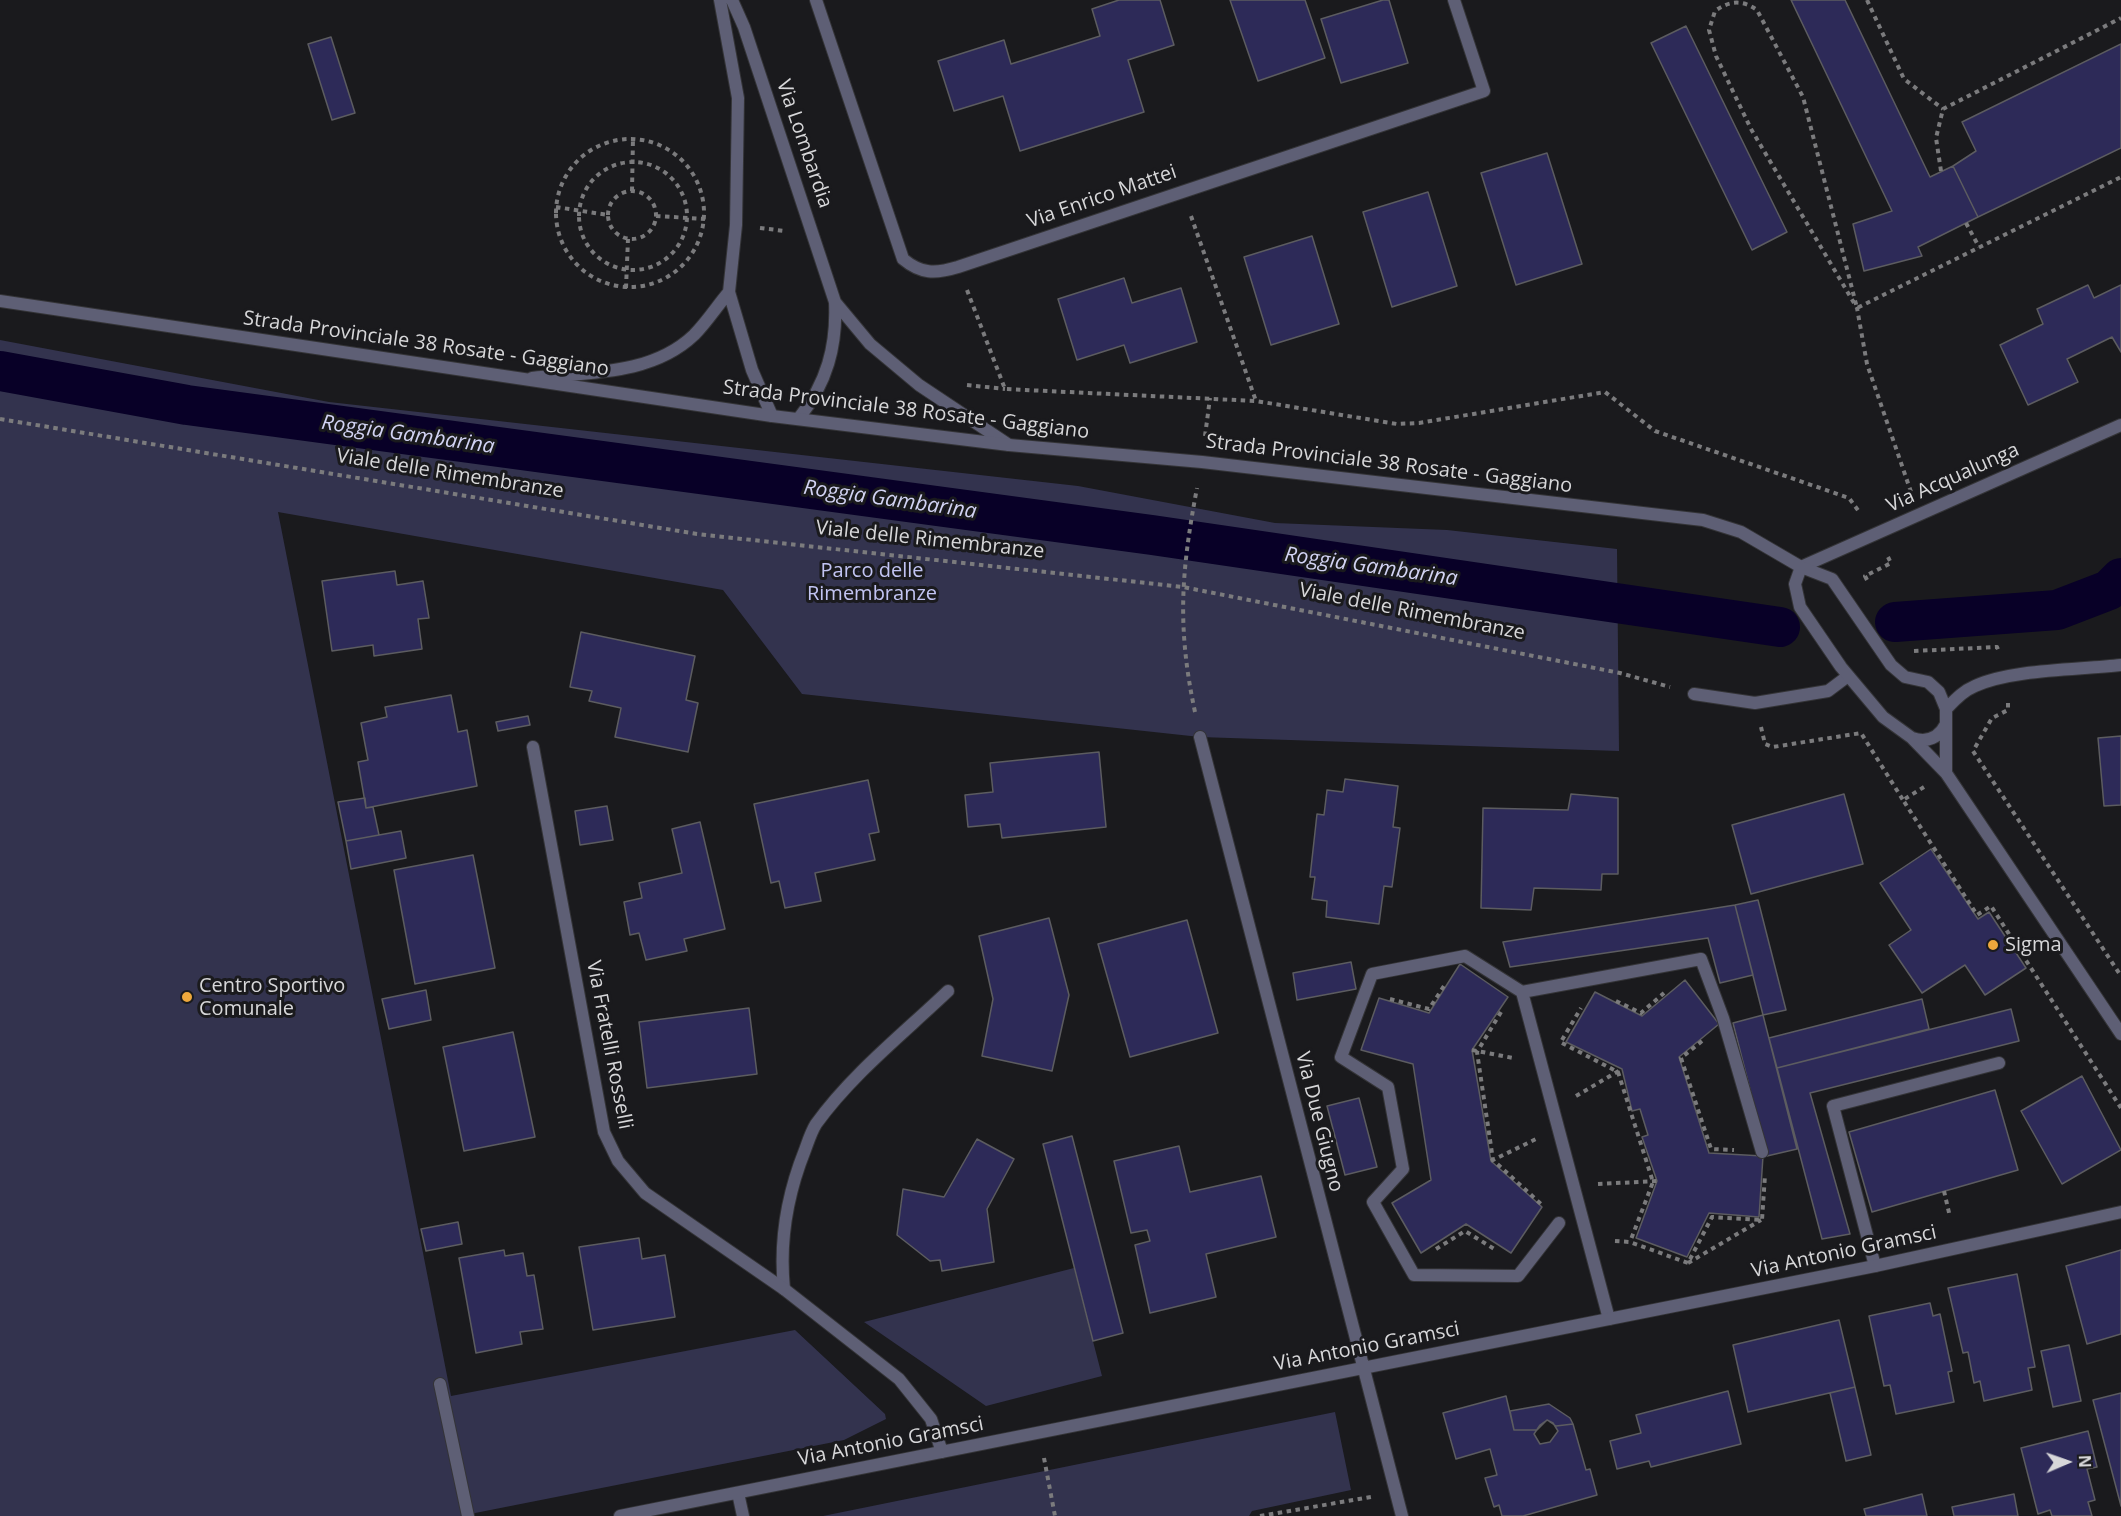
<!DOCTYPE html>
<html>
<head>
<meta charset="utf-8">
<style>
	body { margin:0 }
	#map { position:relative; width:2121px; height:1516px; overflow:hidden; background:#1a1a1d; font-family:"Open Sans",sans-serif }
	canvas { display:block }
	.north { position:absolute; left:2037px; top:1432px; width:60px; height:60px; -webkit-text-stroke:4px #1a1a1d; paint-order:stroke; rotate:88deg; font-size:16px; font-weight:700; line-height:24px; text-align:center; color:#d7d7d9 }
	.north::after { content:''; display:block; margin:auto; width:21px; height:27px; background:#d7d7d9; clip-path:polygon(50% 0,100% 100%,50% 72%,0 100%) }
</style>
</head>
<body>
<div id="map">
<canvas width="2121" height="1516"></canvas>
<div class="north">N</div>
</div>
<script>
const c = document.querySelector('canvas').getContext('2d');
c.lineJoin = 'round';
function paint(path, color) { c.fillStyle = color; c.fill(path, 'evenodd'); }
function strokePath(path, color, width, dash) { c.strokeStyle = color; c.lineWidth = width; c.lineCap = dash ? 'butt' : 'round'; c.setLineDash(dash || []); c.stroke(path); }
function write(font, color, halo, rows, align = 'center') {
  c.font = font + ' "Open Sans",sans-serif'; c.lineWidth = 6; c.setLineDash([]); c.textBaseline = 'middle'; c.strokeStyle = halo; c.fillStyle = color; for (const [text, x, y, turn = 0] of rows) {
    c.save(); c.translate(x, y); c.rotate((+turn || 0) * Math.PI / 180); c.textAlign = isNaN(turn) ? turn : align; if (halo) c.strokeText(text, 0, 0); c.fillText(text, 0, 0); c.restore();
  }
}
const green = new Path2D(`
	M 0,340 L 329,402 L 1078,486 L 1275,523 L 1447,530 L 1617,549 L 1619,751 L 1200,737 L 802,694 L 723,590 L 278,512 L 451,1396 L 795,1330 L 885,1414 L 886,1419 L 844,1440 L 460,1516 L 0,1516 Z
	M 1074,1268 L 1102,1376 L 986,1406 L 864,1322 Z
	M 1335,1412 L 1351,1490 L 1252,1511 L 1249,1516 L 823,1516 Z`);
const canal = new Path2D(`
	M 0,371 L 187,405 L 1152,535 L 1780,627
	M 1895,622 L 2057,610 L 2109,590 L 2121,578`);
const building = new Path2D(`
	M 1119,0 L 1160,0 L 1174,45 L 1128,60 L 1144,112 L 1020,151 L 1003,96 L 954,111 L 938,61 L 1004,40 L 1011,64 L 1100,36 L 1092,9 Z
	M 1230,0 L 1305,0 L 1325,58 L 1258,81 Z
	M 1383,0 L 1389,0 L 1408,63 L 1341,83 L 1321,19 Z
	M 1791,0 L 1845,0 L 1930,177 L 1953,166 L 1978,217 L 1918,247 L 1922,256 L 1864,271 L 1853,224 L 1892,211 Z
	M 1686,26 L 1787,232 L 1752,250 L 1651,43 Z
	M 331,37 L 355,113 L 332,120 L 308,44 Z
	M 2121,44 L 2121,148 L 1978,217 L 1953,166 L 1976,151 L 1962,122 Z
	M 1547,153 L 1582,264 L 1516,285 L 1481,173 Z
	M 1428,192 L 1457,286 L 1392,307 L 1363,212 Z
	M 1312,236 L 1339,324 L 1271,345 L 1244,257 Z
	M 1124,278 L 1132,303 L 1181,288 L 1197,342 L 1130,363 L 1124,345 L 1077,360 L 1058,299 Z
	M 2088,285 L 2094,298 L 2121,285 L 2121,352 L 2112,337 L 2067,359 L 2078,382 L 2028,405 L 2000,345 L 2043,324 L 2037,309 Z
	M 395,571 L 397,585 L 423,581 L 429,618 L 418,619 L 422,649 L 374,656 L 373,645 L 332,651 L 322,581 Z
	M 581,632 L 695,656 L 686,700 L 698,703 L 688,752 L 615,737 L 621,708 L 589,701 L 592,691 L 570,687 Z
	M 451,695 L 458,732 L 467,730 L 477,786 L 366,808 L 358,762 L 368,760 L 361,723 L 387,717 L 385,707 Z
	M 528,716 L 530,725 L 498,731 L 496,722 Z
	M 2121,736 L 2121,805 L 2104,806 L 2098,738 Z
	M 1099,752 L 1106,827 L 1002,838 L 1000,824 L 968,827 L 965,795 L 993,792 L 990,763 Z
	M 1345,779 L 1398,786 L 1393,827 L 1400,828 L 1392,887 L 1384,886 L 1379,924 L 1326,917 L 1327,901 L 1312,899 L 1315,877 L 1310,877 L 1317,814 L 1324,815 L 1327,790 L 1343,792 Z
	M 868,780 L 879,832 L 869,834 L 875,860 L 815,873 L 821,901 L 785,908 L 779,881 L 771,883 L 754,804 Z
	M 1571,794 L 1618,798 L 1618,874 L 1602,874 L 1601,890 L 1534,888 L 1531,910 L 1481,908 L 1483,808 L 1568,810 Z
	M 1844,794 L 1863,864 L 1751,894 L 1732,825 Z
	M 365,798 L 366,808 L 373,807 L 379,835 L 346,841 L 338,802 Z
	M 607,806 L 613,840 L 580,845 L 575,811 Z
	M 700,822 L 725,929 L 684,939 L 687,951 L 646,960 L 639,933 L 630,935 L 624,902 L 642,898 L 639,883 L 682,873 L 672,829 Z
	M 401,831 L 406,858 L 351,869 L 346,841 Z
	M 1931,849 L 1978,919 L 1989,912 L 2026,968 L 1985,995 L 1965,965 L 1922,993 L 1889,945 L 1911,930 L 1880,883 Z
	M 473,855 L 495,968 L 415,984 L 394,870 Z
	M 1758,900 L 1786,1010 L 1763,1015 L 1735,905 Z
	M 1735,905 L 1753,975 L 1720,983 L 1708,938 L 1510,967 L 1503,942 Z
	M 1049,918 L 1069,995 L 1052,1071 L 982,1056 L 993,999 L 979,936 Z
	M 1187,920 L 1218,1033 L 1130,1057 L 1098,944 Z
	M 1351,962 L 1356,989 L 1297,1000 L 1293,973 Z
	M 1460,964 L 1508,997 L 1472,1050 L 1491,1161 L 1542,1207 L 1511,1253 L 1466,1224 L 1421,1253 L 1392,1203 L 1431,1180 L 1413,1064 L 1361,1050 L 1379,998 L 1429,1013 Z
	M 1685,980 L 1719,1024 L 1679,1057 L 1709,1153 L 1763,1156 L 1759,1217 L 1709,1213 L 1687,1257 L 1636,1238 L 1657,1181 L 1642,1137 L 1648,1135 L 1640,1109 L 1632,1111 L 1622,1069 L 1566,1042 L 1595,992 L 1642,1016 Z
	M 426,990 L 431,1020 L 389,1029 L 382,999 Z
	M 1922,999 L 1929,1029 L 1777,1068 L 1769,1038 Z
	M 749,1008 L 757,1074 L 647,1088 L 639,1022 Z
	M 2011,1009 L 2019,1041 L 1810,1093 L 1850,1234 L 1822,1239 L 1777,1068 Z
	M 1763,1015 L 1797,1149 L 1767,1156 L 1733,1023 Z
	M 513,1032 L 535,1137 L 464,1151 L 443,1047 Z
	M 2082,1076 L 2121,1150 L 2062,1184 L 2021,1111 Z
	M 1995,1090 L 2018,1170 L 1872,1212 L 1849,1132 Z
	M 1359,1098 L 1377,1167 L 1345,1175 L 1327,1106 Z
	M 1072,1136 L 1123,1333 L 1093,1341 L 1043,1144 Z
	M 977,1139 L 1014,1159 L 987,1209 L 994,1262 L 942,1271 L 940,1260 L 930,1261 L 897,1235 L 903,1189 L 944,1197 Z
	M 1179,1146 L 1190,1192 L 1261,1176 L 1276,1237 L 1206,1254 L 1216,1297 L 1150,1313 L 1135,1245 L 1150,1241 L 1147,1230 L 1131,1233 L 1114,1161 Z
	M 458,1222 L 462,1244 L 426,1251 L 421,1229 Z
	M 639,1238 L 642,1259 L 665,1255 L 675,1317 L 593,1330 L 579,1247 Z
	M 504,1250 L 505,1256 L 523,1253 L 527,1276 L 534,1275 L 543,1329 L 520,1332 L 522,1344 L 476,1353 L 459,1258 Z
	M 2121,1250 L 2121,1334 L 2087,1344 L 2066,1266 Z
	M 2017,1274 L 2035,1367 L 2028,1368 L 2032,1390 L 1984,1401 L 1980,1381 L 1974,1383 L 1968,1352 L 1963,1353 L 1948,1288 Z
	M 1930,1303 L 1933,1316 L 1940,1314 L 1952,1371 L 1948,1372 L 1954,1402 L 1896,1414 L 1890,1385 L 1884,1386 L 1869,1316 Z
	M 1839,1320 L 1855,1387 L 1748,1412 L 1733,1345 Z
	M 2069,1345 L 2081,1401 L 2053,1407 L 2041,1351 Z
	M 1855,1387 L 1871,1455 L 1846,1461 L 1830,1393 Z
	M 1728,1391 L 1741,1444 L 1651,1467 L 1649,1461 L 1617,1469 L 1610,1441 L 1641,1433 L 1636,1415 Z
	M 2121,1393 L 2121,1506 L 2093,1400 Z
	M 1506,1396 L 1514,1430 L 1537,1430 L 1547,1420 L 1556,1426 L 1573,1424 L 1586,1470 L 1590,1469 L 1597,1495 L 1523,1516 L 1502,1516 L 1499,1505 L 1494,1507 L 1485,1478 L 1497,1475 L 1490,1449 L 1456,1459 L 1443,1413 Z
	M 1549,1404 L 1570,1418 L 1573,1424 L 1556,1426 L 1547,1420 L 1537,1430 L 1514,1430 L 1510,1411 Z
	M 1547,1420 L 1553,1423 L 1558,1431 L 1550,1442 L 1540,1444 L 1534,1434 L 1540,1425 Z
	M 2088,1431 L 2097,1467 L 2087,1469 L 2095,1500 L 2088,1502 L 2092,1516 L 2052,1516 L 2050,1510 L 2038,1514 L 2021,1448 Z
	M 1922,1494 L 1927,1516 L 1866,1516 L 1864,1509 Z
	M 2014,1494 L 2018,1516 L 1954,1516 L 1952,1507 Z`);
const path = new Path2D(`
	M 1867,0 L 1904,79 L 1943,109
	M556 213a74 74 0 1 1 148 0a74 74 0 1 1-148 0Z
	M579 216a54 54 0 1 1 108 0a54 54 0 1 1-108 0Z
	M 1941,171 L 1936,138 L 1943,109 L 2121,18
	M 632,191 L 633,138
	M608 215a24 24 0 1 1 48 0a24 24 0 1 1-48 0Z
	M 556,207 L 608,215
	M 656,216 L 705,219
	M 1191,216 L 1256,401
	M 1966,223 L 1979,247
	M 760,228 L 785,231
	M 626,288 L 628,239
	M 967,290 L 1005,389 L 1256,401 L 1397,424 L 1419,423 L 1605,392 L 1655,431 L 1849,498 L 1860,513
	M 967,385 L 1005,389
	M 0,419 L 697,534 L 1183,587 L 1620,673 L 1670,687
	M 1205,436 L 1210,398
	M 1911,492 L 1867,364 L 1857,308 L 1751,129 L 1716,56 L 1709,30 L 1715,11 C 1730,0 1743,0 1757,10 L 1803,97 L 1857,308 L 2121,177
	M 1867,580 L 1865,576 L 1891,563 L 1888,557
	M 1914,651 L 1997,647 L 1999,652
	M 2008,703 L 2008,710 L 1992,718 L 1973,751 L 2121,976
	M 1195,712 C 1177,628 1181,572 1197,488
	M 1761,727 L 1765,744 L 1773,747 L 1861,733 L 1903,800
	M 1924,787 L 1903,800 L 1977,915 L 1991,906 L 2121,1108
	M 1390,999 L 1429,1009 L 1444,986
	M 1616,1001 L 1641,1013 L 1664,993
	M 1501,1012 L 1477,1052 L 1493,1160 L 1541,1204
	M 1562,1040 L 1581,1008
	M 1702,1041 L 1681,1058 L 1711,1149 L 1734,1150
	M 1562,1043 L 1618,1072 L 1653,1182 L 1630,1242
	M 1472,1050 L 1513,1058
	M 1576,1096 L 1622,1069
	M 1491,1161 L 1536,1139
	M 1598,1184 L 1657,1181
	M 1944,1191 L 1950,1217
	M 1615,1241 L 1630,1242 L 1688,1263 L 1712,1217 L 1762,1220 L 1765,1175
	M 1436,1249 L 1465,1231 L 1496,1250
	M 1688,1263 L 1761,1220
	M 1044,1458 L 1055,1516
	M 1260,1516 L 1371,1497`);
const service = new Path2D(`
	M 1522,992 L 1465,956 L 1372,974 L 1341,1057 L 1388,1087 L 1403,1169 L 1373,1202 L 1414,1275 L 1518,1276 L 1559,1223
	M 1875,1266 L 1833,1106 L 1999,1063
	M 784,1289 C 779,1240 787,1195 805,1150 C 808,1142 811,1132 816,1124 C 852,1074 904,1033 948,991
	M 1609,1319 L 1522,992 L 1701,959 L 1723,1018 L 1762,1152
	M 440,1384 L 468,1516`);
const minor = new Path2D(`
	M 720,0 L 738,98 L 736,225 L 729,292 L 752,370 L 772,416
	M 732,0 L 744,27 L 835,302 L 870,344 L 919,385 L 1009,445
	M 816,0 L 903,259 C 921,274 935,274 958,267 L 1484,91 L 1454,0
	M 532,378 C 587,372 651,376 694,335 C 707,322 717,306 729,292
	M 799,418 C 827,383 837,346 835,302
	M 1801,567 L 2121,425
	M 1694,694 L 1755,703 L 1828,691 L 1848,676
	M 1200,737 L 1402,1516
	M 533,747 L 604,1132 L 618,1161 L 645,1193 L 784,1289 L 899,1379 L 931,1419 L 942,1452
	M 738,1493 L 743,1516
	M 620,1516 L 1875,1266 L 2121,1212`);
const tertiary = new Path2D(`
	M 0,301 L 772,416 L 1009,445 L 1202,462 L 1703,520 L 1741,532 L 1801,567 L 1832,579 L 1891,665 L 1905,677 L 1928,682 L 1939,692 L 1946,709 L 1946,773
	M 1801,567 L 1795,584 L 1800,607 L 1841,667 L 1883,717 L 1912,738 L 1946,773 L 2121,1034
	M 1946,709 C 1955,700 1963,691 1975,686 C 2012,669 2079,670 2121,665
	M 1912,738 C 1927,743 1939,738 1946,724`);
const markers = [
	[1993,945,6,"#eea83c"],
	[187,997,6,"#eea83c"]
];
const streetNames = [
	["Via Lombardia",804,144,71],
	["Via Enrico Mattei",1102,197,-19],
	["Strada Provinciale 38 Rosate - Gaggiano",426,344,8],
	["Strada Provinciale 38 Rosate - Gaggiano",906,410,7],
	["Strada Provinciale 38 Rosate - Gaggiano",1389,464,7],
	["Viale delle Rimembranze",450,474,9],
	["Via Acqualunga",1953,478,-24],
	["Viale delle Rimembranze",930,540,6],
	["Viale delle Rimembranze",1412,612,11],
	["Via Fratelli Rosselli",609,1045,79],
	["Via Due Giugno",1319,1122,76],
	["Via Antonio Gramsci",1844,1252,-12],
	["Via Antonio Gramsci",1367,1347,-11],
	["Via Antonio Gramsci",891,1442,-11]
];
const parkNames = [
	["Parco delle",872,571],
	["Rimembranze",872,594]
];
const poiNames = [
	["Sigma",2005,945],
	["Centro Sportivo",199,986],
	["Comunale",199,1009]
];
const waterNames = [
	["Roggia Gambarina",408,435,8],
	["Roggia Gambarina",890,500,8],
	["Roggia Gambarina",1371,567,8]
];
paint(green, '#33334e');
strokePath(canal, '#080027', 40);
paint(building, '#2d2a58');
strokePath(building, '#5c5c60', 1.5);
strokePath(service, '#343437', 14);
strokePath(minor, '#343437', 14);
strokePath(tertiary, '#343437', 14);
strokePath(path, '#7b7b7d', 4, [4.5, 4.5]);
strokePath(service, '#5e5f75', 12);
strokePath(minor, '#5e5f75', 12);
strokePath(tertiary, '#5e5f75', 12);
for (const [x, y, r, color] of markers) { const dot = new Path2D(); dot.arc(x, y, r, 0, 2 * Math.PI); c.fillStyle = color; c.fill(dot); strokePath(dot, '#1a1a1d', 2); }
write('20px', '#d7d7d9', '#1a1a1d', streetNames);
write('20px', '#c2c4f2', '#1a1a1d', parkNames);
write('20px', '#d7d7d9', '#1a1a1d', poiNames, 'left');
write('italic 21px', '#d2d3f3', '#1a1a1d', waterNames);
</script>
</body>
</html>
